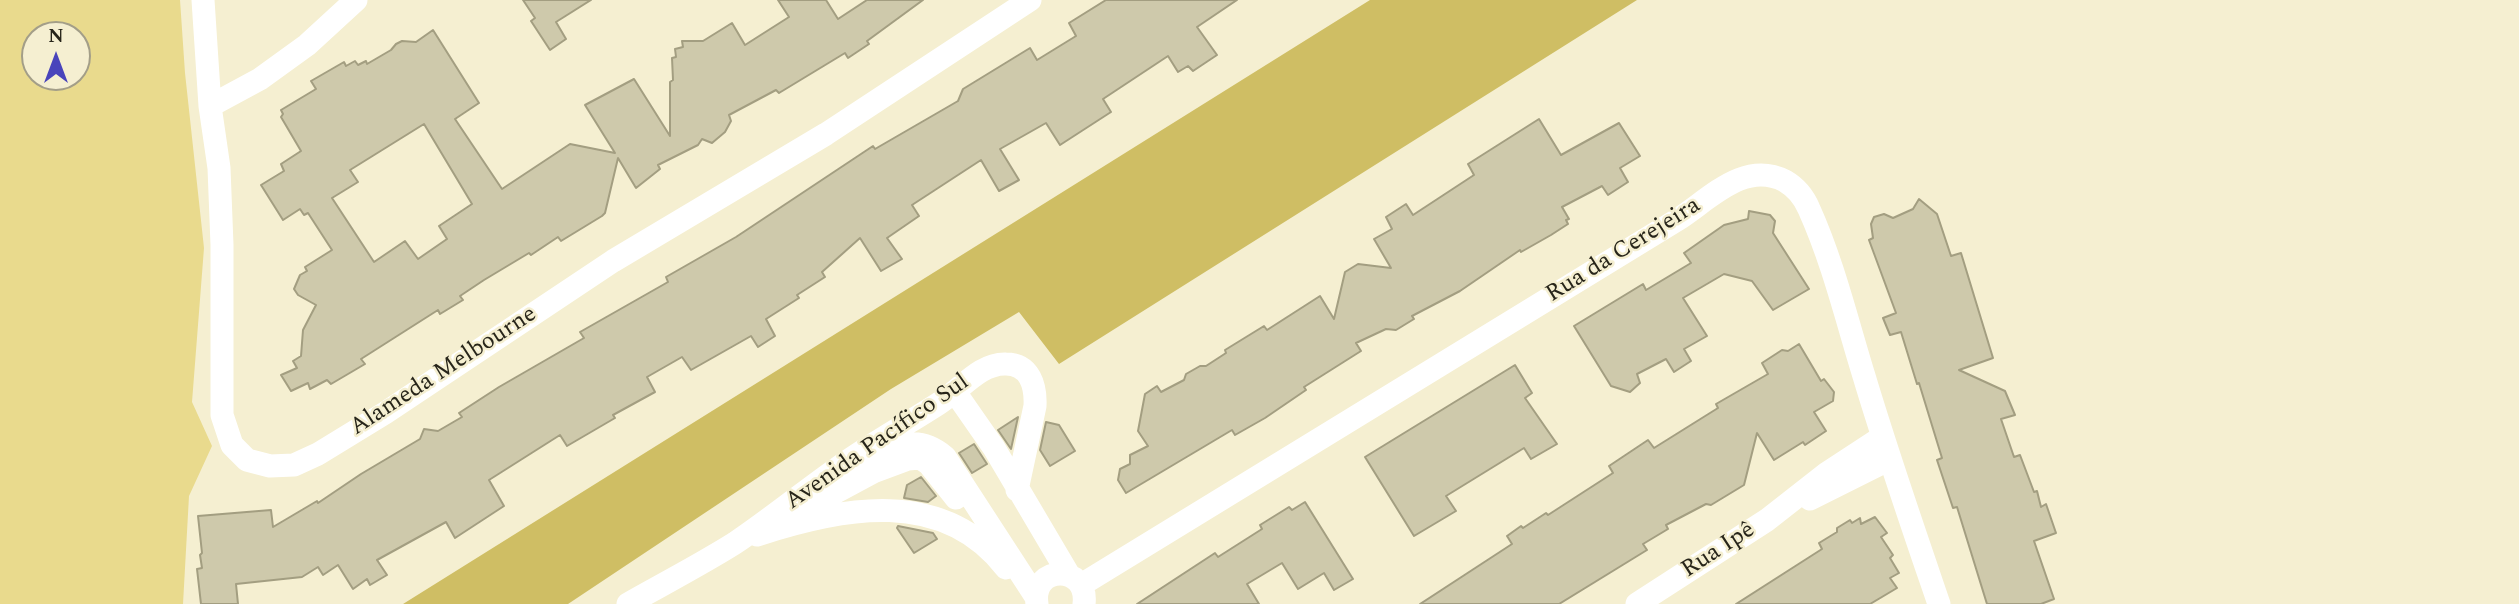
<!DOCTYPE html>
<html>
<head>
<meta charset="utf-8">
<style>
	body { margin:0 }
	#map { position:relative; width:2519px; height:604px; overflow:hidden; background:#f5efd1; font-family:Spectral,serif }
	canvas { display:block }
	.north { position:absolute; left:21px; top:21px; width:70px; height:70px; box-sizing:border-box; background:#f5efd1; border:2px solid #a39e88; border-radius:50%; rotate:0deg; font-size:19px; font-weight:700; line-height:28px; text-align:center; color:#27251a }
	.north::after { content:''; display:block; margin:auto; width:24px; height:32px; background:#4944bb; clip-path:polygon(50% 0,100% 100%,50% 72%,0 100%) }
</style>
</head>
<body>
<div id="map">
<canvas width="2519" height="604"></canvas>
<div class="north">N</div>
</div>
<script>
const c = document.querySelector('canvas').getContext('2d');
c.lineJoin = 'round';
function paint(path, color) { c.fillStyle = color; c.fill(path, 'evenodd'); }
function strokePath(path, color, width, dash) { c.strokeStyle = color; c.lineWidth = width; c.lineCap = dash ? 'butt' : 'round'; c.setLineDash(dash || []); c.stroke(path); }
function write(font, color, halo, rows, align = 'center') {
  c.font = font + ' Spectral,serif'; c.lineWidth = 5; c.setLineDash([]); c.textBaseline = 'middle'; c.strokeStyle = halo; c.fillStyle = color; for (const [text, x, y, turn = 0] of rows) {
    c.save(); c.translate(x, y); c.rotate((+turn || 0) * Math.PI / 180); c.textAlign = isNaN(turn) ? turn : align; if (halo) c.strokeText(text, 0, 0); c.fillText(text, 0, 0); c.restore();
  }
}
const green = new Path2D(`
	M 0,0 L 180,0 L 185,73 L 204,248 L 192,402 L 212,446 L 189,496 L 183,604 L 0,604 ZM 77,35 L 77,77 L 35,77 L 35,35 Z`);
const forest = new Path2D(`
	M 1370,0 L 1637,0 L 1059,364 L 1019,312 L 891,389 L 568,604 L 403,604 Z`);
const building = new Path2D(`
	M 523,0 L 591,0 L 556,22 L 566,39 L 550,50 L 531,21 L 535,18 Z
	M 778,0 L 826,0 L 838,19 L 867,0 L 923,0 L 867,41 L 869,44 L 848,58 L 845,53 L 779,93 L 776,90 L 729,115 L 731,121 L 725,132 L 712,143 L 702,139 L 698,145 L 658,165 L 660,169 L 636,188 L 618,158 L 605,213 L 602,216 L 561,241 L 558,237 L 531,255 L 529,253 L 484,280 L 460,296 L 463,300 L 440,314 L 438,310 L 361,359 L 365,364 L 331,384 L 327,380 L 310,389 L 308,383 L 291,391 L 281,375 L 297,368 L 293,361 L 301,356 L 303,330 L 316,305 L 298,295 L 294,289 L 300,275 L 307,271 L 305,267 L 332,250 L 308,213 L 304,215 L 300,209 L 283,220 L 261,185 L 284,171 L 281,164 L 301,151 L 281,117 L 283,114 L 281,110 L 316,89 L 311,81 L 344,62 L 346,66 L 355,61 L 358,65 L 366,61 L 367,64 L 391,50 L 396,44 L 402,41 L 416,42 L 433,30 L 479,103 L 455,119 L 502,189 L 570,144 L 615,153 L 585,105 L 634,79 L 670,136 L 670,82 L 673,80 L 672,58 L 676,57 L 675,49 L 683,47 L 682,41 L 703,41 L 732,23 L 745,45 L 789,17 ZM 424,124 L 472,204 L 439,226 L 447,239 L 418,259 L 405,241 L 374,262 L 332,198 L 358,182 L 350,170 Z
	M 1106,0 L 1237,0 L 1197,27 L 1217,55 L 1193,71 L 1188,66 L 1178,72 L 1168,56 L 1103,99 L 1111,112 L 1060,145 L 1046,123 L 1000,149 L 1019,180 L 999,191 L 981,160 L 912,205 L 919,216 L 887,238 L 902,259 L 881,271 L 860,238 L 822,272 L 825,277 L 797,295 L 799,298 L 766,319 L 775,336 L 758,347 L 751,336 L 691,370 L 682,357 L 647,377 L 655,392 L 613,415 L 615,418 L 567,446 L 560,435 L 489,480 L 504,506 L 455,538 L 446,522 L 377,560 L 387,575 L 370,585 L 367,579 L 353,589 L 338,565 L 323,575 L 318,567 L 302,577 L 236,584 L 238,604 L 201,604 L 197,569 L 202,568 L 200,555 L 202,553 L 198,516 L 271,510 L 273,527 L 317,501 L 318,503 L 361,474 L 420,439 L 424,429 L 438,431 L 462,417 L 459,413 L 499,387 L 584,338 L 580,332 L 668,282 L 666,277 L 736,237 L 873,146 L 875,149 L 958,101 L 963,89 L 1030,48 L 1037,60 L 1076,36 L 1069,23 Z
	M 1539,119 L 1561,155 L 1619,123 L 1640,156 L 1620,168 L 1628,182 L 1608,195 L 1602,186 L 1562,207 L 1569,219 L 1566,220 L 1568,224 L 1551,235 L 1521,252 L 1520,250 L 1460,291 L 1412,316 L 1414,319 L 1396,330 L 1386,329 L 1356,343 L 1361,351 L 1304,387 L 1306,390 L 1265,418 L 1235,435 L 1232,430 L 1126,493 L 1118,480 L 1120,469 L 1130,464 L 1130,455 L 1148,446 L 1138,431 L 1145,394 L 1157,386 L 1161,392 L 1184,380 L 1186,374 L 1200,366 L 1206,366 L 1226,353 L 1225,350 L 1264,326 L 1267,330 L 1320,296 L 1334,319 L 1345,272 L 1358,264 L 1391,268 L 1374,239 L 1392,229 L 1386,217 L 1406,204 L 1413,215 L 1474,175 L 1468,164 Z
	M 1919,199 L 1937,214 L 1951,256 L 1961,253 L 1993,358 L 1959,370 L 2005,391 L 2015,415 L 2001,419 L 2014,457 L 2020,455 L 2034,492 L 2037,491 L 2041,507 L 2046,504 L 2056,533 L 2034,541 L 2054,599 L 2041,604 L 1987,604 L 1957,507 L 1953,508 L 1937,460 L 1942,458 L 1919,383 L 1917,384 L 1901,332 L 1890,335 L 1883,318 L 1896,313 L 1869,240 L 1873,238 L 1871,224 L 1874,217 L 1884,214 L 1893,218 L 1913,209 Z
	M 1749,211 L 1770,215 L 1775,221 L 1773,233 L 1809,289 L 1773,310 L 1752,281 L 1724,274 L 1683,298 L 1707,336 L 1684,349 L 1691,361 L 1674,372 L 1666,359 L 1637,374 L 1640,383 L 1630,392 L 1611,386 L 1574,326 L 1643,284 L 1646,290 L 1691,263 L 1684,253 L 1724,225 L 1748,219 Z
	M 1799,344 L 1821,381 L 1824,379 L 1834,392 L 1833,401 L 1814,412 L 1826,431 L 1805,445 L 1803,442 L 1774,460 L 1757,433 L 1744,485 L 1711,505 L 1706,504 L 1666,525 L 1668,529 L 1643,544 L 1647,550 L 1559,604 L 1420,604 L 1512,544 L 1507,536 L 1521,526 L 1523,528 L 1546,513 L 1548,515 L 1613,473 L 1609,466 L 1648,440 L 1654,448 L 1718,408 L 1716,404 L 1768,374 L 1762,363 L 1782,350 L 1788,351 Z
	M 1515,365 L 1532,393 L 1525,398 L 1557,444 L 1531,459 L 1524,448 L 1446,496 L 1456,511 L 1414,536 L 1365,457 Z
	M 1018,417 L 1011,449 L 998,430 Z
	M 1046,422 L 1059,425 L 1075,451 L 1050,466 L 1040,450 Z
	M 974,444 L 987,464 L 972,473 L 959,453 Z
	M 921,477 L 936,496 L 928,502 L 904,498 L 907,485 Z
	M 1305,502 L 1353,579 L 1334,590 L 1324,573 L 1298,589 L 1282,563 L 1247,584 L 1259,604 L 1137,604 L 1215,553 L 1218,557 L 1262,529 L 1260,525 L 1289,507 L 1292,510 Z
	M 1875,517 L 1887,533 L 1881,537 L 1893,555 L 1890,558 L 1899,573 L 1890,578 L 1897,588 L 1870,604 L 1736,604 L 1822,549 L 1819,543 L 1837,532 L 1837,528 L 1850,520 L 1852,523 L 1860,518 L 1861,524 Z
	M 898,526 L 933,533 L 937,539 L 914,553 L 897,528 Z`);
const minor = new Path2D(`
	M 203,0 L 210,106 L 219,168 L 222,245 L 222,415 L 232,445 L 247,460 L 270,466 L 294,465 L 318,454 L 385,413 L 613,261 L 826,134 L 1030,0
	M 210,106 L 260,79 L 307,45 L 356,0
	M 955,392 L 994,448 L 1069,575
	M 875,458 C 901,443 920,436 945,457 L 1036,597
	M 1810,499 L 1890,459
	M 791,516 L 873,472 L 908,459 L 920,458 L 929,464 L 956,498
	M 757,535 C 842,507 943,487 1006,568
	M 1081,585 L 1677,220 C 1710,199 1744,160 1785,181 C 1797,188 1804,197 1809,209 C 1833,262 1847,321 1864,376 C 1887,453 1913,528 1939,604
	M 628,604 C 663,584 700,565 735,543 C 775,516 812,485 852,458 C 880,439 910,422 938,404 C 960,391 979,363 1006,364 C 1030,364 1036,386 1035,406 L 1017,490
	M 1037,604 C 1031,564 1089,564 1084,604
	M 1637,604 L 1767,520 L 1827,473 L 1882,437`);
const streetNames = [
	["Rua da Cerejeira",1624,251,-32],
	["Alameda Melbourne",444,372,-33],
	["Avenida Pacífico Sul",878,443,-35],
	["Rua Ipê",1719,551,-33]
];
paint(green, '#e9da8d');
paint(forest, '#cfbe64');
paint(building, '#cec9ab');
strokePath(building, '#a39e81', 2);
strokePath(minor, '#fff', 23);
write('24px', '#27251a', '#f5efd1', streetNames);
</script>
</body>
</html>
